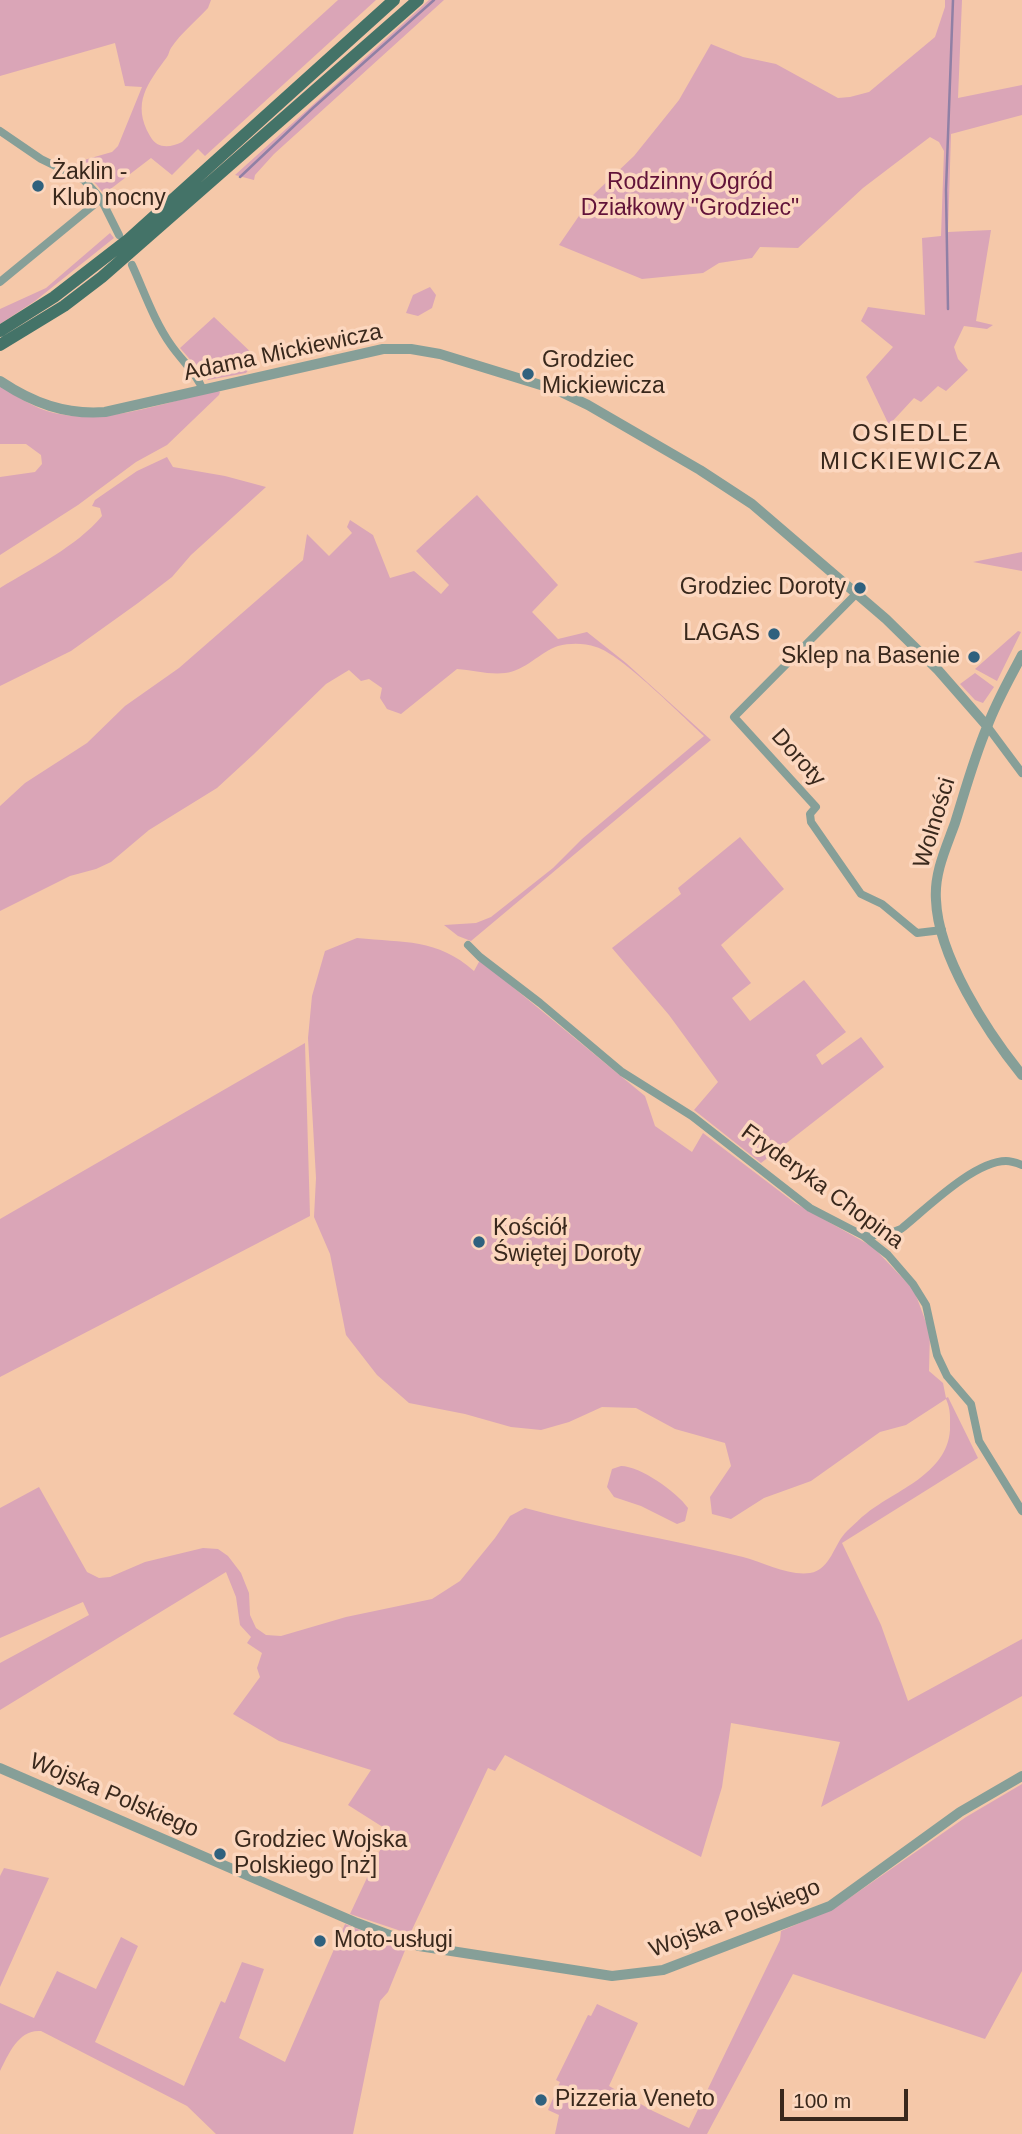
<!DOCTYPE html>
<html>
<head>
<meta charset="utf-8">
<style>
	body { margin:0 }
	#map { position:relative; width:1022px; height:2134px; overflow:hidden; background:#f5c8a9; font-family:Arial,sans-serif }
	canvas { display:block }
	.scale { position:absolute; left:780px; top:2089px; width:128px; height:32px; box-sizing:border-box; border:4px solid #39281c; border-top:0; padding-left:9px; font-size:21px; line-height:24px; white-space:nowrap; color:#39281c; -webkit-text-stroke:5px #fcd7bf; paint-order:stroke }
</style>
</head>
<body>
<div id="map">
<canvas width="1022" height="2134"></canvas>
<div class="scale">100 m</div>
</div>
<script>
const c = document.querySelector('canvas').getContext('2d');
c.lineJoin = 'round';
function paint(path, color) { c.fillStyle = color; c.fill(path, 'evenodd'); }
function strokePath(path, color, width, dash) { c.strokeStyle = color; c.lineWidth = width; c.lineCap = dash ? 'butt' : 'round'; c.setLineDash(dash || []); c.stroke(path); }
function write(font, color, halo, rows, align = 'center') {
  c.font = font + ' Arial,sans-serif'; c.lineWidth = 7; c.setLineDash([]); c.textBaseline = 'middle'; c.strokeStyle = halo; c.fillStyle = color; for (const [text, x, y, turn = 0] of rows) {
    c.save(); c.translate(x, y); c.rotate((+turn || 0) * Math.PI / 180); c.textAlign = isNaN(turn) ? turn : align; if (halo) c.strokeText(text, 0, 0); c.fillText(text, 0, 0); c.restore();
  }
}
const green = new Path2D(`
	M 0,0 L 211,0 L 208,8 C 197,20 181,33 171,48 C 169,51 169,54 167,57 C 148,83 131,103 150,136 C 157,149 170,148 182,142 L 338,0 L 376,0 L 205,156 L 198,149 L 172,175 L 151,158 L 104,194 L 96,184 L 75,167 L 77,162 L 112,152 L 118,146 L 142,87 L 125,86 L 115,43 L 0,76 Z
	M 429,0 L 444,0 L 274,154 L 255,175 L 254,180 L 235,175 Z
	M 945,0 L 962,0 L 958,98 L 1022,85 L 1022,115 L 951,134 L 948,232 L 991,230 L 976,321 L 993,325 L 987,329 L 964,326 L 954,347 L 958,359 L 968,370 L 946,391 L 938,386 L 921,402 L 914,398 L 889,425 L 866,377 L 893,347 L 861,321 L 868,307 L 925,315 L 922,238 L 941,236 L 944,151 L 939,142 L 930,137 L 863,188 L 798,248 L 760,247 L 752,258 L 719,263 L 703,273 L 642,279 L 559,245 L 594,194 L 634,156 L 679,100 L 711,44 L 743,57 L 776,64 L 838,98 L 850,97 L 869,92 L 935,37 L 945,7 Z
	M 110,233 L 114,238 L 35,301 L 0,324 L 0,309 L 46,288 Z
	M 430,287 L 436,295 L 432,308 L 418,316 L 406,313 L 413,295 Z
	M 214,317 L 257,358 L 246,373 L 208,380 L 180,348 Z
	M 0,386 C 17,396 35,409 54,413 C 107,425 164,403 216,390 L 220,392 L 219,395 L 167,445 L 136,462 L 78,505 L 0,555 L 0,477 L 35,472 L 42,464 L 41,455 L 26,444 L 0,444 Z
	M 167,457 L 173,467 L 225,476 L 266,487 L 191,555 L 172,577 L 138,603 L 71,651 L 0,686 L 0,588 C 34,567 76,547 102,516 L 100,508 L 92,506 L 95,500 L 137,471 Z
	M 477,495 L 558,585 L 532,612 L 558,639 L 587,632 L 626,663 L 711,740 L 471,941 L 458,936 L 444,925 L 476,923 L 491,917 L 553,868 L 582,839 L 704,736 C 682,716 621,654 596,647 C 584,643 570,643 558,646 C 540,652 525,671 505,673 C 490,675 472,670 457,669 L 401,714 L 387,709 L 380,698 L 382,688 L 369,679 L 361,681 L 349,670 L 326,684 L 254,754 L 217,788 L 149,830 L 111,862 L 96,869 L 70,876 L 0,911 L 0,806 L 25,783 L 87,743 L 125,706 L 179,668 L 303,560 L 307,534 L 329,556 L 352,533 L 347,527 L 350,520 L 373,535 L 390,578 L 414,571 L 441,594 L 449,585 L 416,551 Z
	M 1022,552 L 1022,571 L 973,562 Z
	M 1018,631 L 1021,632 L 997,681 L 975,669 Z
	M 975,673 L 994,687 L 983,703 L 975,700 L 960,684 Z
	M 740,837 L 784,889 L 721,945 L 751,983 L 732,998 L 750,1021 L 804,980 L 846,1032 L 816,1055 L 822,1065 L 861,1037 L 884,1067 L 761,1163 L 694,1110 L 718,1082 L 669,1015 L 612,948 L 681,894 L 678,888 Z
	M 357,938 C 404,943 437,938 474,971 L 480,960 L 645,1096 L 655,1126 L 692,1152 L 703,1133 L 795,1203 L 873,1247 L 914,1290 L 930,1333 L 929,1371 L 943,1383 L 946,1398 L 948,1397 L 978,1458 L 842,1543 L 881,1625 L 908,1701 L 1022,1639 L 1022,1696 L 821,1807 L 840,1742 L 731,1723 L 722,1787 L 701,1857 L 505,1755 L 495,1771 L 488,1768 L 410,1934 L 350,1914 L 389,1831 L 348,1805 L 371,1770 L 279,1741 L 233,1714 L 260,1677 L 257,1668 L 262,1653 L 247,1643 L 251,1637 L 240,1625 L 236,1597 L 226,1572 L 0,1710 L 0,1663 L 89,1615 L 83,1602 L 0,1638 L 0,1508 L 39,1487 L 87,1572 L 99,1578 L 110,1577 L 145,1562 L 203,1548 L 218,1549 L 228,1556 L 241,1573 L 249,1593 L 250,1615 L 256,1628 L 266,1635 L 281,1636 L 346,1617 L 432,1599 L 460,1581 L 495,1538 L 510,1516 L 525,1508 C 597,1528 670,1539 743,1557 C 763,1562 788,1576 810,1573 C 831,1570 834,1543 847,1531 C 854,1525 860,1518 867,1513 C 896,1490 947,1474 950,1430 C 950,1418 951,1410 946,1399 L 906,1425 L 880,1432 L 811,1481 L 764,1498 L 731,1519 L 712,1514 L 710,1497 L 731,1466 L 725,1443 L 675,1429 L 636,1408 L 602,1407 L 569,1422 L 541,1430 L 511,1427 L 465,1414 L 409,1403 L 377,1375 L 346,1335 L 330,1254 L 314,1217 L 316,1178 L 308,1038 L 312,996 L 325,951 Z
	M 305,1043 L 310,1216 L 0,1377 L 0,1219 Z
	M 621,1466 C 640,1466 677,1492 688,1508 L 685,1521 L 677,1524 L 641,1506 L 614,1497 L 607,1487 L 612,1469 Z
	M 1022,1784 L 1022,1971 L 985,2039 L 793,1974 L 707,2134 L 555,2134 L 559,2115 L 548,2110 L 560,2082 L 556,2080 L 588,2015 L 591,2016 L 597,2004 L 638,2023 L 609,2086 L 653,2111 L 689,2128 L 780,1940 L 781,1931 L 835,1908 L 966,1817 Z
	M 4,1868 L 49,1878 L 0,1987 L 0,1876 Z
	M 345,1924 L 406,1948 L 388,1992 L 380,2001 L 353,2134 L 216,2134 L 187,2106 L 41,2031 C 19,2029 9,2053 0,2071 L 0,2003 L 34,2018 L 57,1971 L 96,1989 L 121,1937 L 138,1946 L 95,2042 L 184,2086 L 221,2001 L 225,2003 L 242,1962 L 264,1969 L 239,2038 L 285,2062 Z`);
const stream = new Path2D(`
	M 240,177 L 313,108 L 434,0
	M 948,309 L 946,190 L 953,0`);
const minor = new Path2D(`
	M 0,131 L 41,159 L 84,180 L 101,199 L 119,235
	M 132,265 C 144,291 154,321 171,345 C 182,361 196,372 203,390
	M 0,282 L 101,199
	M 857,593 L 734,717 L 816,807 L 810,814 L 811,822 L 861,894 L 882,904 L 917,933 L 942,930
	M 987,726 L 1022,773
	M 468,945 L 480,957 L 540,1003 L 622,1072 L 692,1116 L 810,1208 L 864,1236 L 888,1255 L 913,1284 L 926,1305 L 937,1355 L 947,1376 L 971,1404 L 979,1441 L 1022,1511
	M 864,1236 L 888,1234 L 901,1229 C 926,1209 974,1161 1006,1161 C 1012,1161 1017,1163 1022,1165`);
const tertiary = new Path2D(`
	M 0,381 C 33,403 65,415 105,412 L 383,349 L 411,349 L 440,354 L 557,390 L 588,405 L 700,470 L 752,504 L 886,619 L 938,670 L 987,726
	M 1022,655 C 1010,678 996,702 987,727 C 974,758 965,791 955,823 C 946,848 934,873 936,900 C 938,956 987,1032 1022,1075
	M 0,1768 L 357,1923 L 419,1946 L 612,1976 L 663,1970 L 830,1906 L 960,1812 L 1022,1776`);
const primary = new Path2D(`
	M 0,331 L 54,297 L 129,239 L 394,0
	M 0,345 L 64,306 L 102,277 L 418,0`);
const markers = [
	[38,186,7,"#2f617e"],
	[528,374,7,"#2f617e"],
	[860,588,7,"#2f617e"],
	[774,634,7,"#2f617e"],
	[974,657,7,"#2f617e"],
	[479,1242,7,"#2f617e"],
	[220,1854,7,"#2f617e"],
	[320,1941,7,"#2f617e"],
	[541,2100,7,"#2f617e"]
];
const poiNames = [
	["Żaklin -",52,173],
	["Klub nocny",52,199],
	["Grodziec",542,361],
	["Mickiewicza",542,387],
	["Grodziec Doroty",846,588,"right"],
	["LAGAS",760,634,"right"],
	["Sklep na Basenie",960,657,"right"],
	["Kościół",493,1229],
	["Świętej Doroty",493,1255],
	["Grodziec Wojska",234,1841],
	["Polskiego [nż]",234,1867],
	["Moto-usługi",334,1941],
	["Pizzeria Veneto",555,2100]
];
const parkNames = [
	["Rodzinny Ogród",690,183],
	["Działkowy \"Grodziec\"",690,209]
];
const streetNames = [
	["Adama Mickiewicza",283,353,-12],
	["Doroty",798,758,48],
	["Wolności",935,823,-73],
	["Fryderyka Chopina",822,1187,36],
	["Wojska Polskiego",114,1796,23],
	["Wojska Polskiego",735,1919,-21]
];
const neighbourhoodNames = [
	["OSIEDLE",911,434],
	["MICKIEWICZA",911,462]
];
paint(green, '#daa5b7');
strokePath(stream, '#9080a5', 2.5);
strokePath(minor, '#869f98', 8);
strokePath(tertiary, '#869f98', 10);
strokePath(primary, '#447368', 12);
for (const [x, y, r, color] of markers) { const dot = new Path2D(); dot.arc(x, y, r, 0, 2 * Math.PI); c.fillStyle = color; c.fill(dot); strokePath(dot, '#fcd7bf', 2.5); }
write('23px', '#39281c', '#fcd7bf', poiNames, 'left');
write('23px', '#621339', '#fcd7bf', parkNames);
write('23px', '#39281c', '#fcd7bf', streetNames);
c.letterSpacing = '2px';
write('24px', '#39281c', '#fcd7bf', neighbourhoodNames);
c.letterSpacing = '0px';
</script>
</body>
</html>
